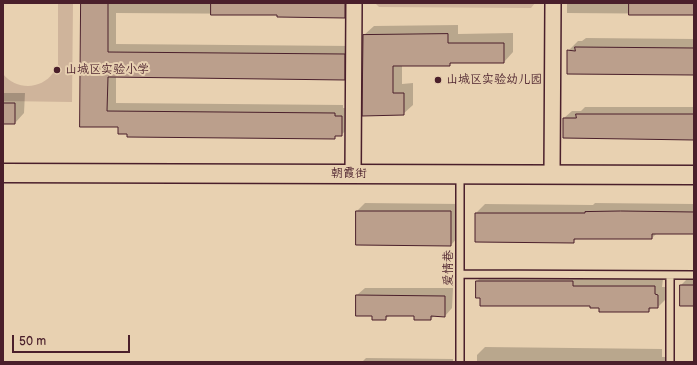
<!DOCTYPE html>
<html>
<head>
<meta charset="utf-8">
<style>
	body { margin:0 }
	#map { position:relative; width:697px; height:365px; overflow:hidden; background:#e8d1b1; font-family:"Balsamiq Sans",sans-serif }
	canvas { display:block }
	.frame { position:absolute; inset:0; border:4px solid #4a1f2b; pointer-events:none }
	.scale { position:absolute; left:12px; top:335px; width:118px; height:18px; box-sizing:border-box; border:2px solid #4a1f2b; border-top:0; padding-left:5px; font-size:12px; line-height:14px; white-space:nowrap; color:#4a1f2b; -webkit-text-stroke:3px #e8d1b1; paint-order:stroke }
</style>
</head>
<body>
<div id="map">
<canvas width="697" height="365"></canvas>
<div class="frame"></div>
<div class="scale">50 m</div>
</div>
<script>
const c = document.querySelector('canvas').getContext('2d');
c.lineJoin = 'round';
function paint(path, color) { c.fillStyle = color; c.fill(path, 'evenodd'); }
function strokePath(path, color, width, dash) { c.strokeStyle = color; c.lineWidth = width; c.lineCap = dash ? 'butt' : 'round'; c.setLineDash(dash || []); c.stroke(path); }
function write(font, color, halo, rows, align = 'center') {
  c.font = font + ' "Balsamiq Sans","LXGW WenKai TC",sans-serif'; c.lineWidth = 4; c.setLineDash([]); c.textBaseline = 'middle'; c.strokeStyle = halo; c.fillStyle = color; for (const [text, x, y, turn = 0] of rows) {
    c.save(); c.translate(x, y); c.rotate((+turn || 0) * Math.PI / 180); c.textAlign = isNaN(turn) ? turn : align; if (halo) c.strokeText(text, 0, 0); c.fillText(text, 0, 0); c.restore();
  }
}
const green = new Path2D(`
	M 58,3 L 73,3 L 72,102 L 3,101 L 3,74 C 16,90 41,90 53,73 C 55,71 56,67 58,65 Z
	M 375,3 L 535,3 L 531,8 L 379,7 Z`);
const shadow = new Path2D(`
	M 82,3 L 353,3 L 353,8 L 344,17 L 278,14 L 116,13 L 116,44 L 353,46 L 353,70 L 344,79 L 116,76 L 116,103 L 343,105 L 343,108 L 350,108 L 350,127 L 341,135 L 336,135 L 334,138 L 128,133 L 119,126 L 81,126 Z
	M 567,3 L 694,3 L 694,14 L 567,13 Z
	M 458,25 L 458,34 L 513,33 L 513,52 L 504,62 L 452,62 L 449,65 L 402,65 L 402,84 L 413,83 L 413,105 L 403,114 L 364,35 L 374,26 Z
	M 586,38 L 694,39 L 694,74 L 568,51 L 578,41 L 582,41 Z
	M 3,93 L 25,93 L 24,113 L 15,123 L 3,123 Z
	M 585,107 L 694,107 L 694,139 L 564,118 L 572,111 L 581,111 Z
	M 365,203 L 459,204 L 458,237 L 451,245 L 357,211 Z
	M 595,203 L 694,204 L 694,233 L 657,233 L 652,238 L 577,238 L 573,242 L 476,213 L 485,204 L 593,205 Z
	M 485,273 L 581,274 L 580,279 L 663,279 L 662,287 L 666,287 L 666,299 L 658,307 L 652,307 L 649,311 L 481,297 L 477,281 Z
	M 691,275 L 694,275 L 694,305 L 681,285 Z
	M 365,288 L 453,288 L 452,308 L 445,316 L 434,316 L 431,319 L 415,316 L 389,316 L 385,319 L 373,315 L 357,295 Z
	M 485,347 L 662,349 L 662,357 L 666,357 L 666,362 L 477,362 L 477,355 Z
	M 366,358 L 453,359 L 453,362 L 362,362 Z`);
const building = new Path2D(`
	M 81,3 L 108,3 L 108,52 L 345,54 L 345,80 L 108,77 L 107,111 L 335,113 L 335,116 L 342,116 L 342,136 L 335,136 L 335,139 L 127,137 L 127,134 L 118,134 L 118,127 L 80,127 Z
	M 211,3 L 345,3 L 345,18 L 277,17 L 277,15 L 211,15 Z
	M 629,3 L 694,3 L 694,15 L 629,15 Z
	M 448,34 L 448,43 L 504,43 L 504,63 L 450,63 L 450,66 L 393,66 L 393,93 L 404,93 L 404,115 L 362,116 L 363,35 Z
	M 575,47 L 694,48 L 694,75 L 567,74 L 567,50 L 575,51 Z
	M 3,103 L 15,103 L 15,124 L 3,124 Z
	M 576,114 L 694,114 L 694,140 L 563,138 L 563,118 L 576,118 Z
	M 356,211 L 451,211 L 451,246 L 356,245 Z
	M 621,211 L 694,212 L 694,234 L 652,234 L 652,239 L 574,239 L 574,243 L 475,242 L 475,213 L 585,213 L 585,212 Z
	M 476,281 L 573,281 L 573,286 L 655,286 L 655,294 L 658,295 L 658,308 L 649,308 L 649,312 L 599,312 L 599,308 L 590,308 L 590,306 L 480,306 L 480,298 L 476,298 Z
	M 680,285 L 694,285 L 694,306 L 680,306 Z
	M 356,295 L 445,296 L 445,317 L 431,316 L 431,320 L 414,320 L 414,316 L 386,316 L 386,320 L 372,320 L 372,316 L 356,316 Z`);
const service = new Path2D(`
	M 460,174 L 460,362
	M 460,274 L 694,275
	M 670,362 L 670,275`);
const minor = new Path2D(`
	M 353,174 L 354,3
	M 552,174 L 553,3`);
const tertiary = new Path2D(`
	M 3,173 L 694,175`);
const markers = [
	[57,70,4,"#4a1f2b"],
	[438,80,4,"#4a1f2b"]
];
const poiNames = [
	["山城区实验小学",65,70],
	["山城区实验幼儿园",446,80]
];
const streetNames = [
	["朝霞街",349,174],
	["爱情巷",449,268,-90]
];
paint(green, '#cfb49b');
paint(shadow, '#0003');
paint(building, '#bb9f8c');
strokePath(building, '#4a1f2b', 1);
strokePath(service, '#4a1f2b', 10);
strokePath(minor, '#4a1f2b', 18);
strokePath(tertiary, '#4a1f2b', 21);
strokePath(service, '#e8d1b1', 7);
strokePath(minor, '#e8d1b1', 15);
strokePath(tertiary, '#e8d1b1', 18);
for (const [x, y, r, color] of markers) { const dot = new Path2D(); dot.arc(x, y, r, 0, 2 * Math.PI); c.fillStyle = color; c.fill(dot); strokePath(dot, '#e8d1b1', 1.5); }
write('12px', '#4a1f2b', '#e8d1b1', poiNames, 'left');
write('12px', '#4a1f2b', '#e8d1b1', streetNames);
</script>
</body>
</html>
